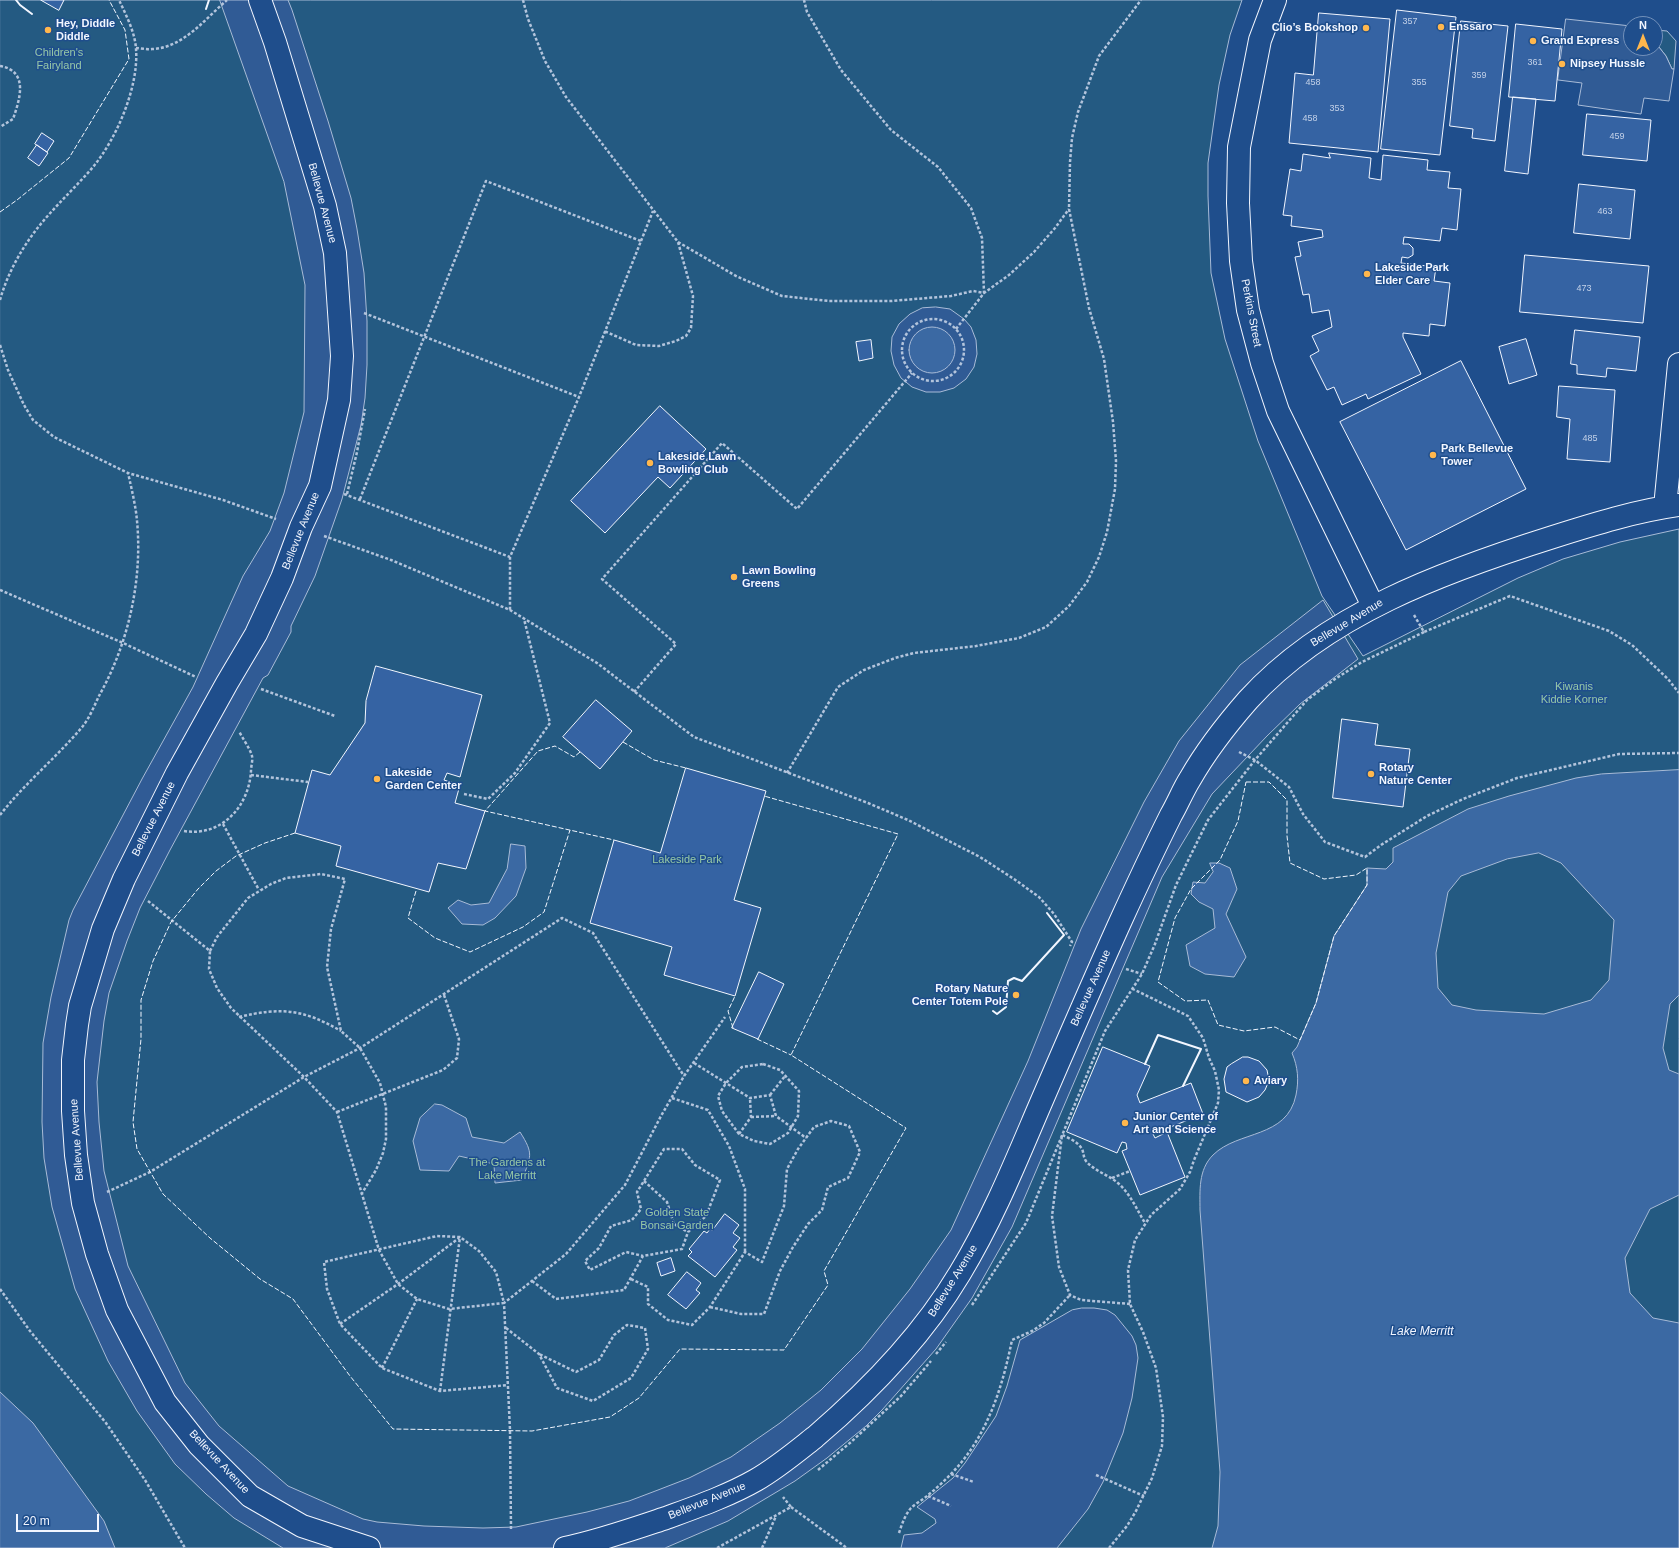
<!DOCTYPE html>
<html>
<head>
<meta charset="utf-8">
<style>
	body { margin:0 }
	#map { position:relative; width:1679px; height:1548px; overflow:hidden; background:#1f4e8c; font-family:Helvetica,sans-serif }
	canvas { display:block }
	.north { position:absolute; left:1623px; top:16px; width:40px; height:40px; box-sizing:border-box; background:#1f4e8c; border:1px solid #7391ba; border-radius:50%; rotate:0deg; font-size:11px; font-weight:700; line-height:16px; text-align:center; color:#f2f6ff }
	.north::after { content:''; display:block; margin:auto; width:14px; height:18px; background:#ffb74d; clip-path:polygon(50% 0,100% 100%,50% 72%,0 100%) }
	.scale { position:absolute; left:16px; top:1514px; width:83px; height:18px; box-sizing:border-box; border:2px solid #f2f6ff; border-top:0; padding-left:5px; font-size:12px; line-height:14px; white-space:nowrap; color:#f2f6ff; -webkit-text-stroke:3px #1f4e8c; paint-order:stroke }
</style>
</head>
<body>
<div id="map">
<canvas width="1679" height="1548"></canvas>
<div class="north">N</div>
<div class="scale">20 m</div>
</div>
<script>
const c = document.querySelector('canvas').getContext('2d');
c.lineJoin = 'round';
function paint(path, color) { c.fillStyle = color; c.fill(path, 'evenodd'); }
function strokePath(path, color, width, dash) { c.strokeStyle = color; c.lineWidth = width; c.lineCap = dash ? 'butt' : 'round'; c.setLineDash(dash || []); c.stroke(path); }
function write(font, color, halo, rows, align = 'center') {
  c.font = font + ' Helvetica,sans-serif'; c.lineWidth = 3; c.setLineDash([]); c.textBaseline = 'middle'; c.strokeStyle = halo; c.fillStyle = color; for (const [text, x, y, turn = 0] of rows) {
    c.save(); c.translate(x, y); c.rotate((+turn || 0) * Math.PI / 180); c.textAlign = isNaN(turn) ? turn : align; if (halo) c.strokeText(text, 0, 0); c.fillText(text, 0, 0); c.restore();
  }
}
const green = new Path2D(`
	M 0,0 L 1242,0 L 1230,35 L 1219,85 L 1208,163 L 1208,196 L 1211,273 L 1225,339 L 1258,441 L 1322,596 L 1363,656 L 1518,578 L 1563,559 L 1620,542 L 1679,529 L 1679,1548 L 0,1548 Z
	M 1655,30 L 1667,31 L 1676,41 L 1674,69 L 1672,69 L 1666,56 L 1655,42 Z`);
const parking = new Path2D(`
	M 220,0 L 288,0 L 292,10 L 328,121 L 351,198 L 357,229 L 364,273 L 367,321 L 367,365 L 365,398 L 361,425 L 342,499 L 315,576 L 291,626 L 291,632 L 268,675 L 263,678 L 170,850 L 140,908 L 127,941 L 109,993 L 104,1021 L 97,1082 L 99,1122 L 104,1171 L 128,1266 L 185,1383 L 219,1426 L 288,1486 L 363,1519 L 377,1522 L 424,1526 L 483,1528 L 516,1527 L 587,1512 L 629,1501 L 658,1490 L 689,1478 L 731,1457 L 780,1423 L 821,1390 L 862,1349 L 910,1289 L 951,1230 L 1028,1061 L 1081,929 L 1144,802 L 1179,741 L 1240,665 L 1323,600 L 1358,659 L 1300,704 L 1267,736 L 1212,794 L 1162,877 L 1012,1227 L 972,1298 L 936,1349 L 882,1410 L 866,1426 L 827,1458 L 795,1481 L 728,1521 L 665,1548 L 283,1548 L 234,1518 L 206,1494 L 175,1464 L 137,1411 L 108,1361 L 75,1289 L 52,1207 L 44,1158 L 42,1122 L 43,1043 L 51,997 L 69,920 L 73,910 L 142,779 L 193,687 L 243,576 L 270,531 L 284,493 L 304,412 L 305,285 L 284,182 Z
	M 1566,19 L 1631,26 L 1631,48 L 1655,48 L 1655,42 L 1666,56 L 1672,69 L 1674,69 L 1669,101 L 1644,98 L 1641,114 L 1578,105 L 1582,83 L 1558,80 Z
	M 936,307 L 950,309 L 964,319 L 971,327 L 976,340 L 977,354 L 974,367 L 966,379 L 954,388 L 940,392 L 926,392 L 912,387 L 901,378 L 894,365 L 891,351 L 892,337 L 899,324 L 910,314 L 922,308 Z
	M 1082,1308 L 1094,1308 L 1107,1310 L 1115,1315 L 1132,1336 L 1136,1345 L 1138,1358 L 1132,1398 L 1123,1433 L 1103,1482 L 1088,1509 L 1057,1548 L 901,1548 L 904,1535 L 922,1533 L 936,1523 L 935,1519 L 917,1507 L 953,1478 L 965,1463 L 996,1416 L 1007,1386 L 1020,1340 L 1072,1310 Z`);
const water = new Path2D(`
	M909 350a23 23 0 1 1 46 0a23 23 0 1 1-46 0Z
	M 1679,770 L 1679,995 L 1670,1004 L 1663,1048 L 1669,1070 L 1679,1074 L 1679,1195 L 1650,1209 L 1625,1258 L 1630,1293 L 1653,1318 L 1679,1323 L 1679,1548 L 1212,1548 L 1218,1526 L 1220,1472 L 1200,1210 C 1200,1191 1198,1170 1213,1155 C 1238,1130 1287,1139 1296,1095 C 1299,1080 1298,1067 1292,1053 L 1297,1047 L 1316,1003 L 1334,936 L 1367,885 L 1367,868 L 1386,869 L 1393,862 L 1393,848 L 1468,809 L 1509,796 L 1576,778 L 1601,774 ZM 1539,853 L 1561,863 L 1614,920 L 1609,980 L 1591,1000 L 1544,1014 L 1476,1010 L 1452,1005 L 1438,988 L 1436,953 L 1448,892 L 1461,876 L 1507,859 Z
	M 511,844 L 525,846 L 526,868 L 516,896 L 495,918 L 483,925 L 462,924 L 448,908 L 458,900 L 471,905 L 489,903 L 507,869 Z
	M 1210,863 L 1219,863 L 1230,868 L 1237,889 L 1226,914 L 1246,957 L 1234,977 L 1205,974 L 1190,966 L 1186,945 L 1215,928 L 1213,909 L 1199,902 L 1191,894 L 1193,882 L 1205,883 L 1213,872 Z
	M 435,1104 L 442,1105 L 466,1118 L 472,1137 L 504,1143 L 520,1132 C 534,1154 531,1156 522,1180 L 495,1183 L 494,1164 L 459,1156 L 449,1171 L 420,1170 L 413,1141 L 420,1118 Z
	M 0,1392 L 33,1423 L 104,1521 L 115,1548 L 0,1548 Z`);
const building = new Path2D(`
	M 41,0 L 64,0 L 59,10 Z
	M 1397,10 L 1456,17 L 1440,155 L 1381,149 Z
	M 1319,13 L 1390,19 L 1378,152 L 1289,143 L 1295,73 L 1313,75 Z
	M 1461,21 L 1508,26 L 1495,141 L 1472,138 L 1473,129 L 1450,126 Z
	M 1516,24 L 1562,29 L 1555,101 L 1509,97 Z
	M 1513,97 L 1536,99 L 1528,174 L 1505,171 Z
	M 1587,114 L 1651,120 L 1647,161 L 1583,155 Z
	M 42,133 L 54,141 L 47,152 L 35,144 Z
	M 37,145 L 48,153 L 39,166 L 28,158 Z
	M 1329,153 L 1371,158 L 1369,178 L 1381,180 L 1383,155 L 1428,160 L 1427,170 L 1450,172 L 1448,188 L 1461,189 L 1457,230 L 1442,228 L 1440,241 L 1404,237 L 1403,244 L 1409,244 L 1413,248 L 1413,255 L 1408,258 L 1402,257 L 1401,263 L 1436,267 L 1434,281 L 1450,283 L 1445,326 L 1430,324 L 1429,336 L 1403,333 L 1403,337 L 1421,374 L 1368,399 L 1366,394 L 1342,405 L 1334,387 L 1327,390 L 1310,356 L 1319,351 L 1312,336 L 1332,327 L 1329,310 L 1312,313 L 1309,294 L 1303,295 L 1295,257 L 1301,256 L 1298,242 L 1323,237 L 1322,230 L 1291,226 L 1292,216 L 1283,215 L 1290,169 L 1301,171 L 1303,154 L 1330,158 Z
	M 1579,184 L 1635,190 L 1630,239 L 1574,233 Z
	M 1525,255 L 1649,266 L 1643,323 L 1520,312 Z
	M 1575,330 L 1640,337 L 1636,371 L 1607,368 L 1606,377 L 1577,374 L 1577,365 L 1571,364 Z
	M 1526,339 L 1537,375 L 1509,384 L 1499,347 Z
	M 871,340 L 873,358 L 859,361 L 856,342 Z
	M 1461,361 L 1526,489 L 1406,550 L 1340,422 Z
	M 1559,386 L 1615,390 L 1610,462 L 1567,459 L 1570,419 L 1557,417 Z
	M 660,406 L 706,449 L 670,488 L 658,477 L 605,533 L 571,501 Z
	M 376,666 L 482,695 L 460,777 L 447,773 L 444,780 L 460,785 L 455,803 L 485,811 L 466,869 L 438,863 L 429,892 L 336,866 L 341,846 L 295,833 L 312,770 L 330,775 L 365,723 L 366,701 Z
	M 596,700 L 632,731 L 600,769 L 563,737 Z
	M 1342,719 L 1378,724 L 1375,745 L 1410,749 L 1403,807 L 1333,798 Z
	M 686,768 L 766,791 L 734,900 L 761,908 L 735,996 L 664,975 L 672,947 L 590,923 L 614,840 L 660,853 Z
	M 759,972 L 784,984 L 758,1039 L 732,1028 Z
	M 1103,1047 L 1150,1066 L 1137,1095 L 1140,1103 L 1191,1083 L 1203,1114 L 1153,1134 L 1155,1138 L 1167,1132 L 1185,1177 L 1140,1195 L 1122,1151 L 1127,1149 L 1126,1143 L 1122,1142 L 1117,1153 L 1067,1132 Z
	M 1243,1057 L 1248,1057 L 1259,1061 L 1267,1070 L 1268,1075 L 1268,1083 L 1265,1090 L 1259,1097 L 1247,1102 L 1226,1092 L 1224,1079 L 1227,1067 L 1231,1064 Z
	M 725,1214 L 739,1225 L 733,1233 L 740,1238 L 733,1247 L 737,1250 L 715,1277 L 688,1256 L 692,1252 L 689,1249 L 704,1231 L 707,1233 L 710,1229 L 712,1230 Z
	M 671,1258 L 675,1271 L 661,1276 L 657,1263 Z
	M 687,1272 L 701,1283 L 696,1290 L 700,1293 L 686,1309 L 668,1295 Z`);
const path = new Path2D(`
	M 523,0 L 528,19 L 545,61 L 566,97 L 678,242 L 693,296 L 691,328 L 686,336 L 676,341 L 659,346 L 636,345 L 604,331
	M 136,48 C 141,48 147,50 152,49 C 183,48 205,19 227,0
	M 0,66 C 29,71 20,99 13,119 L 0,127
	M 641,241 L 653,211
	M 678,242 L 736,276 L 782,296 L 829,301 L 891,301 L 951,296 L 973,291 L 984,293 L 982,238 L 971,208 L 938,167 L 891,130 L 841,70 L 807,12 L 804,0
	M 0,300 C 7,275 20,251 36,230 C 53,208 75,188 93,167 C 117,138 139,86 136,49 C 135,32 126,15 119,0
	M 364,313 L 579,397
	M902 350a31 31 0 1 1 62 0a31 31 0 1 1-62 0Z
	M 956,329 L 984,293 L 1009,275 L 1034,252 L 1055,228 L 1069,209
	M 0,345 L 8,370 L 24,405 L 33,420 L 54,437 L 128,473 L 223,500 L 276,519
	M 344,494 L 510,557
	M 347,494 L 357,452 L 365,409
	M 360,499 L 486,181 L 641,241 L 579,397 L 510,557 L 510,610
	M 324,536 L 391,560 L 510,610 L 597,663 L 694,737 L 868,803 L 908,820 L 980,857 L 1014,879 L 1039,897 L 1054,914 L 1072,942 L 1070,946
	M 0,590 L 123,643 L 196,677
	M 1414,615 L 1424,632 L 1510,596 L 1609,631 L 1632,645 L 1668,679 L 1679,693
	M 261,689 L 335,716
	M 634,692 L 676,644 L 602,579 L 722,443 L 797,509 L 912,373
	M 1239,752 L 1255,760 L 1289,787 L 1303,814 L 1325,842 L 1365,857 L 1381,845 L 1427,816 L 1463,799 L 1517,778 L 1619,754 L 1679,753
	M 787,773 L 838,687 L 864,670 L 895,658 L 914,653 L 976,646 L 1019,638 L 1046,627 L 1069,606 L 1087,582 L 1099,557 L 1107,532 L 1115,489 L 1116,461 L 1113,422 L 1104,359 L 1089,308 L 1069,209 L 1070,162 L 1072,138 L 1078,112 L 1099,56 L 1141,0
	M 251,775 L 308,782
	M 464,794 L 488,799 L 515,773 L 550,723 L 524,619
	M 0,815 C 25,783 57,757 83,726 C 90,717 95,704 100,694 C 130,640 144,573 136,512 C 134,499 131,486 128,473
	M 223,824 L 259,890
	M 184,831 C 222,837 249,806 251,771 C 251,766 253,760 252,756 C 250,748 242,738 239,731
	M 148,901 L 210,951 L 209,969 L 217,988 L 231,1008 L 304,1077 L 337,1112 L 379,1250 L 398,1284 L 417,1299 L 449,1309 L 504,1303 L 496,1272 L 479,1251 L 460,1237 L 437,1236 L 324,1262 L 327,1289 L 340,1324 L 382,1368 L 440,1391 L 508,1385
	M 210,951 L 217,937 L 248,898 L 271,884 L 286,878 L 321,874 L 345,879 L 331,929 L 327,967 L 341,1031 L 360,1048 L 380,1083 L 386,1107 L 386,1139 L 383,1153 L 376,1170 L 361,1195
	M 1126,969 L 1142,974
	M 239,1017 C 281,1007 303,1009 341,1031
	M 694,1063 L 750,1098 L 770,1095 L 776,1116 L 806,1138
	M 763,1064 L 780,1070 L 799,1091 L 798,1116 L 788,1133 L 770,1144 L 754,1141 L 739,1134 L 722,1111 L 718,1096 L 726,1083 L 742,1067 Z
	M 770,1095 L 785,1076
	M 672,1098 L 708,1110 L 729,1146 L 745,1189 L 745,1252
	M 337,1112 L 443,1070 L 457,1058 L 459,1039 L 444,995
	M 751,1117 L 776,1116
	M 739,1134 L 751,1117 L 750,1098
	M 1112,1178 L 1130,1171
	M 644,1181 L 667,1202 L 674,1224 L 688,1232
	M 107,1192 L 150,1172 L 304,1077 L 360,1048 L 562,918 L 593,933 L 684,1076
	M 631,1279 L 648,1287 L 648,1304 L 668,1320 L 692,1325 L 710,1307 L 745,1252 L 762,1262 L 784,1206 L 787,1169 L 798,1149 L 814,1127 L 831,1121 L 849,1126 L 860,1152 L 848,1178 L 828,1187 L 822,1210 L 808,1224 L 793,1247 L 780,1271 L 764,1314 L 741,1314 L 710,1307
	M 532,1281 L 556,1299 L 624,1290 L 643,1256 L 682,1249 L 688,1232 L 706,1216 L 720,1180 L 695,1165 L 682,1149 L 664,1149 L 637,1192 L 641,1209 L 632,1220 L 611,1226 L 599,1248 L 585,1261 L 590,1270 L 626,1252 L 643,1256
	M 0,1289 L 30,1331 L 106,1423 L 145,1480 L 185,1548
	M 1130,1304 L 1081,1300 L 1070,1295 L 1059,1267 L 1052,1216 L 1062,1135 C 1069,1138 1078,1142 1082,1149 C 1084,1153 1083,1157 1086,1161 C 1094,1171 1109,1175 1119,1184 C 1131,1195 1137,1210 1145,1223
	M 972,1305 L 1026,1223 L 1105,1031 L 1142,974 L 1155,944 L 1176,885 L 1208,820 L 1255,760 L 1307,700 L 1335,679 L 1362,662 L 1424,632
	M 340,1324 L 398,1284 L 459,1238
	M 506,1328 L 539,1354 L 557,1388 L 593,1401 L 631,1378 L 648,1349 L 645,1328 L 627,1325 L 614,1335 L 599,1360 L 576,1372 L 539,1354
	M 936,1354 L 946,1342
	M 382,1368 L 417,1299
	M 440,1391 L 460,1237
	M 818,1470 L 851,1442 L 901,1396 L 931,1361
	M 951,1474 L 974,1482
	M 1096,1475 L 1144,1496
	M 928,1496 L 951,1506
	M 791,1507 L 847,1548
	M 511,1529 L 510,1430 L 504,1303 L 566,1254 L 625,1185 L 661,1116 L 684,1076 L 725,1017
	M 899,1533 C 902,1524 905,1515 911,1508 C 916,1503 923,1500 928,1495 C 936,1489 944,1481 951,1474 C 987,1437 1002,1389 1012,1340 L 1032,1331 L 1044,1323 L 1070,1295
	M 717,1548 L 791,1507 L 783,1497
	M 762,1548 L 776,1516
	M 1109,1548 L 1127,1526 L 1136,1511 L 1152,1478 L 1162,1446 L 1163,1417 L 1156,1368 L 1143,1332 L 1130,1304 L 1128,1270 L 1135,1240 L 1151,1215 L 1180,1189 L 1190,1172 L 1194,1160 L 1218,1103 L 1219,1090 L 1215,1071 L 1209,1058 L 1203,1038 L 1188,1016 L 1133,989`);
const street = new Path2D(`
	M 260,0 L 275,42 L 325,206 L 335,253 L 342,356 L 339,400 L 320,486 L 301,527 L 282,578 L 256,634 L 227,683 L 177,773 L 124,879 L 103,929 L 80,1006 L 77,1025 L 73,1060 L 73,1111 L 76,1155 L 83,1203 L 97,1254 L 117,1310 L 165,1402 L 199,1445 L 250,1496 L 302,1526 L 369,1548
	M 1275,0 L 1260,40 L 1239,147 L 1238,203 L 1241,261 L 1248,310 L 1262,363 L 1278,411 L 1373,606
	M 1665,507 L 1679,364
	M 565,1548 C 599,1541 633,1529 666,1518 C 696,1507 728,1496 756,1480 C 777,1468 796,1452 815,1437 C 870,1390 923,1335 960,1273 C 991,1222 1014,1166 1037,1112 C 1065,1047 1093,982 1122,918 C 1138,883 1154,849 1171,815 C 1178,803 1183,790 1190,779 C 1206,751 1227,724 1248,700 C 1326,614 1445,571 1553,537 C 1594,524 1636,511 1679,505`);
const fence = new Path2D(`
	M 0,212 L 17,200 L 69,158 L 129,59 L 125,30 L 109,0
	M 623,742 L 654,760 L 686,768
	M 580,752 L 574,757 L 555,746 L 538,751 L 485,811 L 614,840
	M 1246,782 L 1269,782 L 1287,800 L 1287,836 L 1290,863 L 1324,879 L 1356,875 L 1367,868 L 1367,885 L 1334,936 L 1316,1003 L 1300,1040 L 1275,1027 L 1244,1031 L 1218,1025 L 1208,1000 L 1185,1001 L 1158,982 L 1175,918 L 1191,889 L 1220,860 L 1238,821 Z
	M 295,833 L 265,843 L 236,856 L 216,871 L 198,889 L 171,922 L 153,961 L 141,1000 L 141,1039 L 133,1122 L 137,1149 L 163,1194 L 210,1238 L 260,1279 L 293,1299 L 350,1376 L 393,1429 L 532,1431 L 610,1417 L 639,1398 L 680,1349 L 784,1350 L 828,1285 L 824,1271 L 906,1128 L 791,1055 L 898,834 L 764,796
	M 416,891 L 408,918 L 435,938 L 470,952 L 523,927 L 544,912 L 570,830
	M 733,1028 L 728,1011 L 735,996
	M 757,1039 L 791,1055`);
const wall = new Path2D(`
	M 16,0 L 20,5 L 32,14
	M 206,9 L 209,0
	M 993,1011 L 997,1014 L 1006,1007 L 1008,981 L 1014,978 L 1022,981 L 1064,935 L 1047,913
	M 1145,1064 L 1158,1035 L 1201,1049 L 1183,1086`);
const markers = [
	[1441,27,4,"#ffb74d"],
	[1366,28,4,"#ffb74d"],
	[48,30,4,"#ffb74d"],
	[1533,41,4,"#ffb74d"],
	[1562,64,4,"#ffb74d"],
	[1367,274,4,"#ffb74d"],
	[1433,455,4,"#ffb74d"],
	[650,463,4,"#ffb74d"],
	[734,577,4,"#ffb74d"],
	[1371,774,4,"#ffb74d"],
	[377,779,4,"#ffb74d"],
	[1016,995,4,"#ffb74d"],
	[1246,1081,4,"#ffb74d"],
	[1125,1123,4,"#ffb74d"]
];
const numberNames = [
	["357",1410,22],
	["361",1535,63],
	["359",1479,76],
	["458",1313,83],
	["355",1419,83],
	["353",1337,109],
	["458",1310,119],
	["459",1617,137],
	["463",1605,212],
	["473",1584,289],
	["485",1590,439]
];
const poiNames = [
	["Hey, Diddle",56,24],
	["Diddle",56,37],
	["Enssaro",1449,27],
	["Clio’s Bookshop",1358,28,"right"],
	["Grand Express",1541,41],
	["Nipsey Hussle",1570,64],
	["Lakeside Park",1375,268],
	["Elder Care",1375,281],
	["Park Bellevue",1441,449],
	["Tower",1441,462],
	["Lakeside Lawn",658,457],
	["Bowling Club",658,470],
	["Lawn Bowling",742,571],
	["Greens",742,584],
	["Rotary",1379,768],
	["Nature Center",1379,781],
	["Lakeside",385,773],
	["Garden Center",385,786],
	["Rotary Nature",1008,989,"right"],
	["Center Totem Pole",1008,1002,"right"],
	["Aviary",1254,1081],
	["Junior Center of",1133,1117],
	["Art and Science",1133,1130]
];
const parkNames = [
	["Children's",59,53],
	["Fairyland",59,66],
	["Kiwanis",1574,687],
	["Kiddie Korner",1574,700],
	["Lakeside Park",687,860],
	["The Gardens at",507,1163],
	["Lake Merritt",507,1176],
	["Golden State",677,1213],
	["Bonsai Garden",677,1226]
];
const streetNames = [
	["Bellevue Avenue",322,203,75],
	["Perkins Street",1251,313,79],
	["Bellevue Avenue",301,531,-68],
	["Bellevue Avenue",1347,623,-31],
	["Bellevue Avenue",154,819,-63],
	["Bellevue Avenue",1091,988,-66],
	["Bellevue Avenue",77,1140,-94],
	["Bellevue Avenue",953,1281,-58],
	["Bellevue Avenue",219,1462,47],
	["Bellevue Avenue",707,1501,-22]
];
const waterNames = [
	["Lake Merritt",1422,1332]
];
paint(green, '#245a82');
strokePath(green, '#a8bbd7', 1);
paint(parking, '#305b95');
strokePath(parking, '#a8bbd7', 1);
paint(water, '#3b69a3');
strokePath(water, '#a8bbd7', 1);
paint(building, '#3563a3');
strokePath(building, '#f2f6ff', 1);
strokePath(street, '#f2f6ff', 24);
strokePath(path, '#b3c4dc', 2.5, [3, 2]);
strokePath(street, '#1f4e8c', 22);
strokePath(fence, '#f2f6ff', 1, [5, 2]);
strokePath(wall, '#f2f6ff', 2);
for (const [x, y, r, color] of markers) { const dot = new Path2D(); dot.arc(x, y, r, 0, 2 * Math.PI); c.fillStyle = color; c.fill(dot); strokePath(dot, '#1f4e8c', 1.5); }
write('9px', '#c3d1e8', null, numberNames);
write('bold 11px', '#f2f6ff', '#1f4e8c', poiNames, 'left');
write('11px', '#97c8a6', '#1f4e8c', parkNames);
write('11px', '#f2f6ff', '#1f4e8c', streetNames);
write('italic 12px', '#f2f6ff', '#1f4e8c', waterNames);
</script>
</body>
</html>
